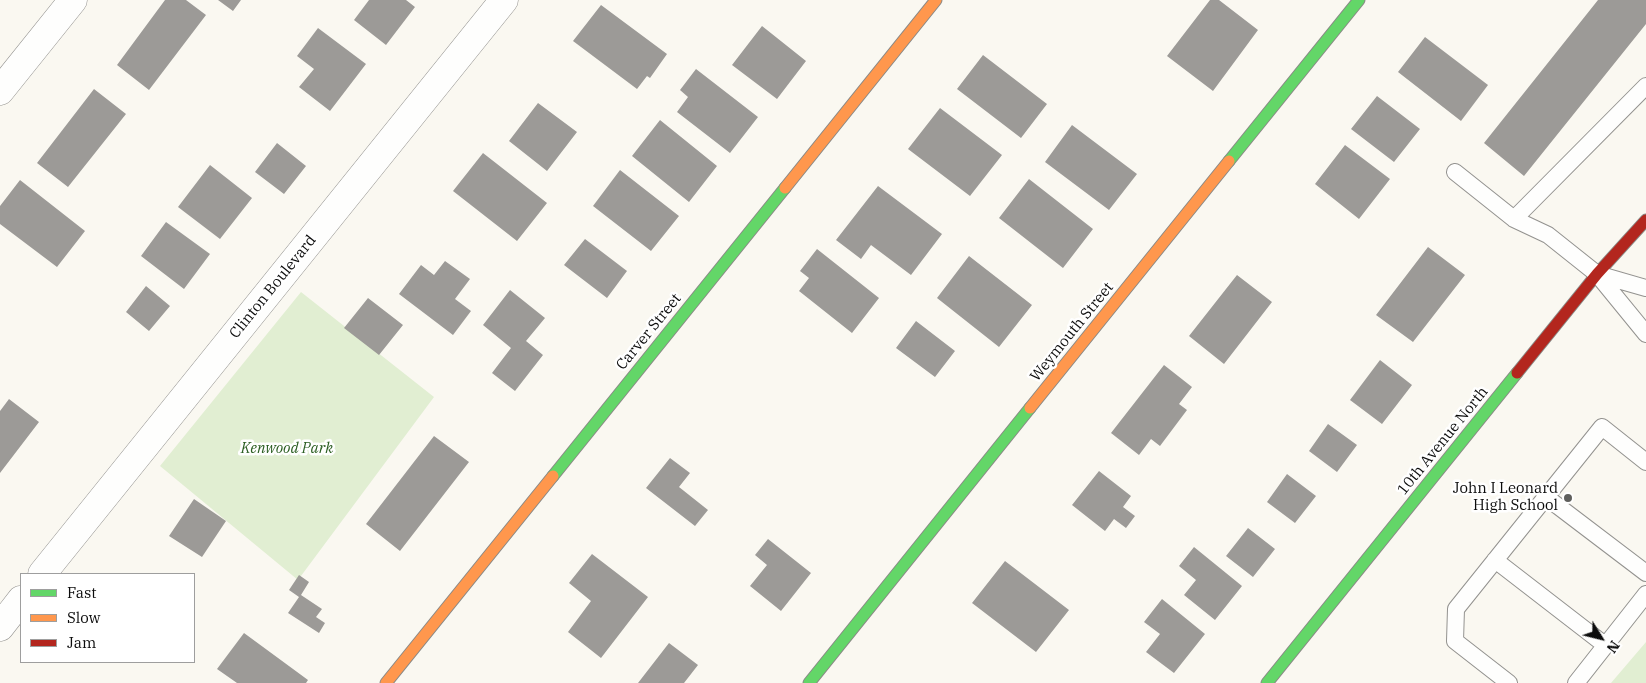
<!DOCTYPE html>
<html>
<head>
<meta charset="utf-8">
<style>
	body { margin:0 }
	#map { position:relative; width:1646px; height:683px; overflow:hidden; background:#faf8f1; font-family:"IBM Plex Serif",serif }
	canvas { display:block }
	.legend { position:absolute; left:20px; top:573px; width:175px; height:90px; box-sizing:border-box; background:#fff; border:1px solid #9e9e9e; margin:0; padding:6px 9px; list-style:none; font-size:15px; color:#0c0c0c }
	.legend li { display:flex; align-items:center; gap:10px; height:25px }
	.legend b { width:25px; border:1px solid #9e9e9e }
	.north { position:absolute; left:1576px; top:613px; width:50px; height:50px; -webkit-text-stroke:4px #fff; paint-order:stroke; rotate:126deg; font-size:14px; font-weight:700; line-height:20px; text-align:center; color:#0c0c0c }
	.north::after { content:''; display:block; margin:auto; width:18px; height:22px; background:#0c0c0c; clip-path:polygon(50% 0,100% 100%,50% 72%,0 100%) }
</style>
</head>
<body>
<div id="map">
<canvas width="1646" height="683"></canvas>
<ul class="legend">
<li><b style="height:6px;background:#63d668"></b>Fast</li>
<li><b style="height:6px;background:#ff974d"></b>Slow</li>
<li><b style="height:6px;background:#b3261e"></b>Jam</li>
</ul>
<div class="north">N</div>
</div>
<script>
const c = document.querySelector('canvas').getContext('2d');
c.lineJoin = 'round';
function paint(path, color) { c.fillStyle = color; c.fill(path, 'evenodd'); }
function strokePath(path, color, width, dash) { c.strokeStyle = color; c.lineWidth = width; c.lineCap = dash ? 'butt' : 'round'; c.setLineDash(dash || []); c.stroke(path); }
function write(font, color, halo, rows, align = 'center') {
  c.font = font + ' "IBM Plex Serif",serif'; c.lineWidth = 5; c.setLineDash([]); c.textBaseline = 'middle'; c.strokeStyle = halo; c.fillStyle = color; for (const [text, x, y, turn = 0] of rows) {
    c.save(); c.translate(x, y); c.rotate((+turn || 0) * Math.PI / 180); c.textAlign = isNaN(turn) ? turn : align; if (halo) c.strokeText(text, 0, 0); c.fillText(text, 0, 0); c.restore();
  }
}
const green = new Path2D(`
	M 301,292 L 434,397 L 298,580 L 160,466 Z
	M 1646,642 L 1646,683 L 1611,683 Z`);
const building = new Path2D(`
	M 165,0 L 186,0 L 206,15 L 149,90 L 117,65 Z
	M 218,0 L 241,0 L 233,11 Z
	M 369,0 L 406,0 L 415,7 L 386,45 L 354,20 Z
	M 1210,0 L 1219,0 L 1258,30 L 1213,91 L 1167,56 Z
	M 1598,0 L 1646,0 L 1646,24 L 1524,176 L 1484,143 Z
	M 601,5 L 667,54 L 650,78 L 647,76 L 637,89 L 573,41 Z
	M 762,26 L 806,61 L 777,99 L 732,65 Z
	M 318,28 L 366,64 L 330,111 L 299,87 L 314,69 L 297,56 Z
	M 1425,37 L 1488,85 L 1461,121 L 1398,72 Z
	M 983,55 L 1047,104 L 1021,138 L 957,89 Z
	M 696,69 L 758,117 L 730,153 L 677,112 L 688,97 L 680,90 Z
	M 94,89 L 126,114 L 68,187 L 37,163 Z
	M 1377,96 L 1420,129 L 1394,162 L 1351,129 Z
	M 538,103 L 577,132 L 547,171 L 509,141 Z
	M 940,108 L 1002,155 L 970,196 L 908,149 Z
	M 660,120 L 717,166 L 689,202 L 632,156 Z
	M 1072,125 L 1137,174 L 1109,210 L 1045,162 Z
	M 277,143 L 306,166 L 284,194 L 255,172 Z
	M 1345,145 L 1390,179 L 1359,219 L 1315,184 Z
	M 483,153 L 547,203 L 517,241 L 453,191 Z
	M 210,165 L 252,198 L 220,239 L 178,207 Z
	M 620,170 L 679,216 L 651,251 L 593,206 Z
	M 1029,179 L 1093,229 L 1063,268 L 999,218 Z
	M 20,180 L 85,231 L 57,267 L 0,224 L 0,206 Z
	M 878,186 L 942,234 L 911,275 L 871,245 L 861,259 L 836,240 Z
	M 166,222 L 210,254 L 184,289 L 141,256 Z
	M 585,239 L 627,271 L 607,298 L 564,265 Z
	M 1428,247 L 1465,275 L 1413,342 L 1376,315 Z
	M 817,249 L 879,298 L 852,333 L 799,291 L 809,278 L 800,271 Z
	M 969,256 L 1032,305 L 999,347 L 937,298 Z
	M 445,261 L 470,279 L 455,299 L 471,311 L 453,335 L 399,294 L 421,265 L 434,275 Z
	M 1237,275 L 1272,302 L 1224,364 L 1189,336 Z
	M 146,286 L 170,306 L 149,331 L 126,312 Z
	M 510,290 L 545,318 L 526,341 L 543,355 L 515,391 L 492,373 L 511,348 L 483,325 Z
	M 368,298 L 403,325 L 379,355 L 344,328 Z
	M 916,321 L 955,351 L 935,377 L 896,348 Z
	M 1380,360 L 1412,385 L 1382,424 L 1350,400 Z
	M 1164,365 L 1192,387 L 1179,404 L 1187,410 L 1160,446 L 1151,439 L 1139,455 L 1111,433 Z
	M 9,399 L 39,422 L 0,473 L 0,411 Z
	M 1328,424 L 1357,445 L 1337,472 L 1309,451 Z
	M 434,436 L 469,462 L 400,551 L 366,524 Z
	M 670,458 L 690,473 L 679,487 L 708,510 L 695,526 L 646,488 Z
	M 1099,471 L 1131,496 L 1123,507 L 1135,516 L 1126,528 L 1114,519 L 1105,531 L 1072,505 Z
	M 1287,474 L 1316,496 L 1295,523 L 1267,502 Z
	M 194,499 L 226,521 L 202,557 L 169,536 Z
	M 1248,528 L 1275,549 L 1253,577 L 1226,556 Z
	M 768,539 L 811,573 L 781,611 L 750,586 L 767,565 L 755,555 Z
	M 1194,547 L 1242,586 L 1215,620 L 1184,595 L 1196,580 L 1179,566 Z
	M 592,554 L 648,597 L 601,658 L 568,632 L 591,601 L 569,583 Z
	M 1005,561 L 1069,610 L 1036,652 L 972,603 Z
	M 299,575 L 309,582 L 301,595 L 322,609 L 316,617 L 325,623 L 319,633 L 288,613 L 299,597 L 289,590 Z
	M 1162,599 L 1205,634 L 1174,673 L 1146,652 L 1160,634 L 1144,622 Z
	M 244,633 L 308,680 L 306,683 L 237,683 L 217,669 Z
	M 669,643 L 698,665 L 684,683 L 638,683 Z`);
const lane = new Path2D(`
	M 1646,86 L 1514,219 L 1548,235 L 1597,274 L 1646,334
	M 1455,172 L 1514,219
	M 1597,274 L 1646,288
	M 1546,497 L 1646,573
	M 1495,560 L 1605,645
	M 1509,683 L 1455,641 L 1456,609 L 1602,427 L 1646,462
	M 1576,683 L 1646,594`);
const street = new Path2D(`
	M 0,91 L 73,0
	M 42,574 L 504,0
	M 0,627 L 21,600`);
const fast = new Path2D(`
	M 1229,161 L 1359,0
	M 553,476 L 785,188
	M 809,683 L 1030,408
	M 1267,683 L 1517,373`);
const slow = new Path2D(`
	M 785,188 L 936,0
	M 1030,408 L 1229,161
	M 386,683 L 553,476`);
const jam = new Path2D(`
	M 1517,373 L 1597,274 L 1646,220`);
const markers = [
	[1568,498,5,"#5f5f5c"]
];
const streetNames = [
	["Clinton Boulevard",273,287,-51],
	["Carver Street",649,332,-51],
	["Weymouth Street",1072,332,-51],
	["10th Avenue North",1443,441,-51]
];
const parkNames = [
	["Kenwood Park",287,449]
];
const poiNames = [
	["John I Leonard",1558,489],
	["High School",1558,506]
];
paint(green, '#e1eed2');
paint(building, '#9c9a97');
strokePath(lane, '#93928f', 18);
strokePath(street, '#93928f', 29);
strokePath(fast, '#8a8986', 13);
strokePath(slow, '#8a8986', 13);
strokePath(jam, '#8a8986', 13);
strokePath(lane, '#fefefd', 16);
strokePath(street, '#fefefd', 28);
strokePath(fast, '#63d668', 11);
strokePath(slow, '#ff974d', 11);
strokePath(jam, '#b3261e', 11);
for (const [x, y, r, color] of markers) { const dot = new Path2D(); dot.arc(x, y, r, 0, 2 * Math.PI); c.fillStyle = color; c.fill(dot); strokePath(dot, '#fff', 2); }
write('15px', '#0c0c0c', '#fff', streetNames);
write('italic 15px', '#2b5e22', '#fff', parkNames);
write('15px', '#0c0c0c', '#fff', poiNames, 'right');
</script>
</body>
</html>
